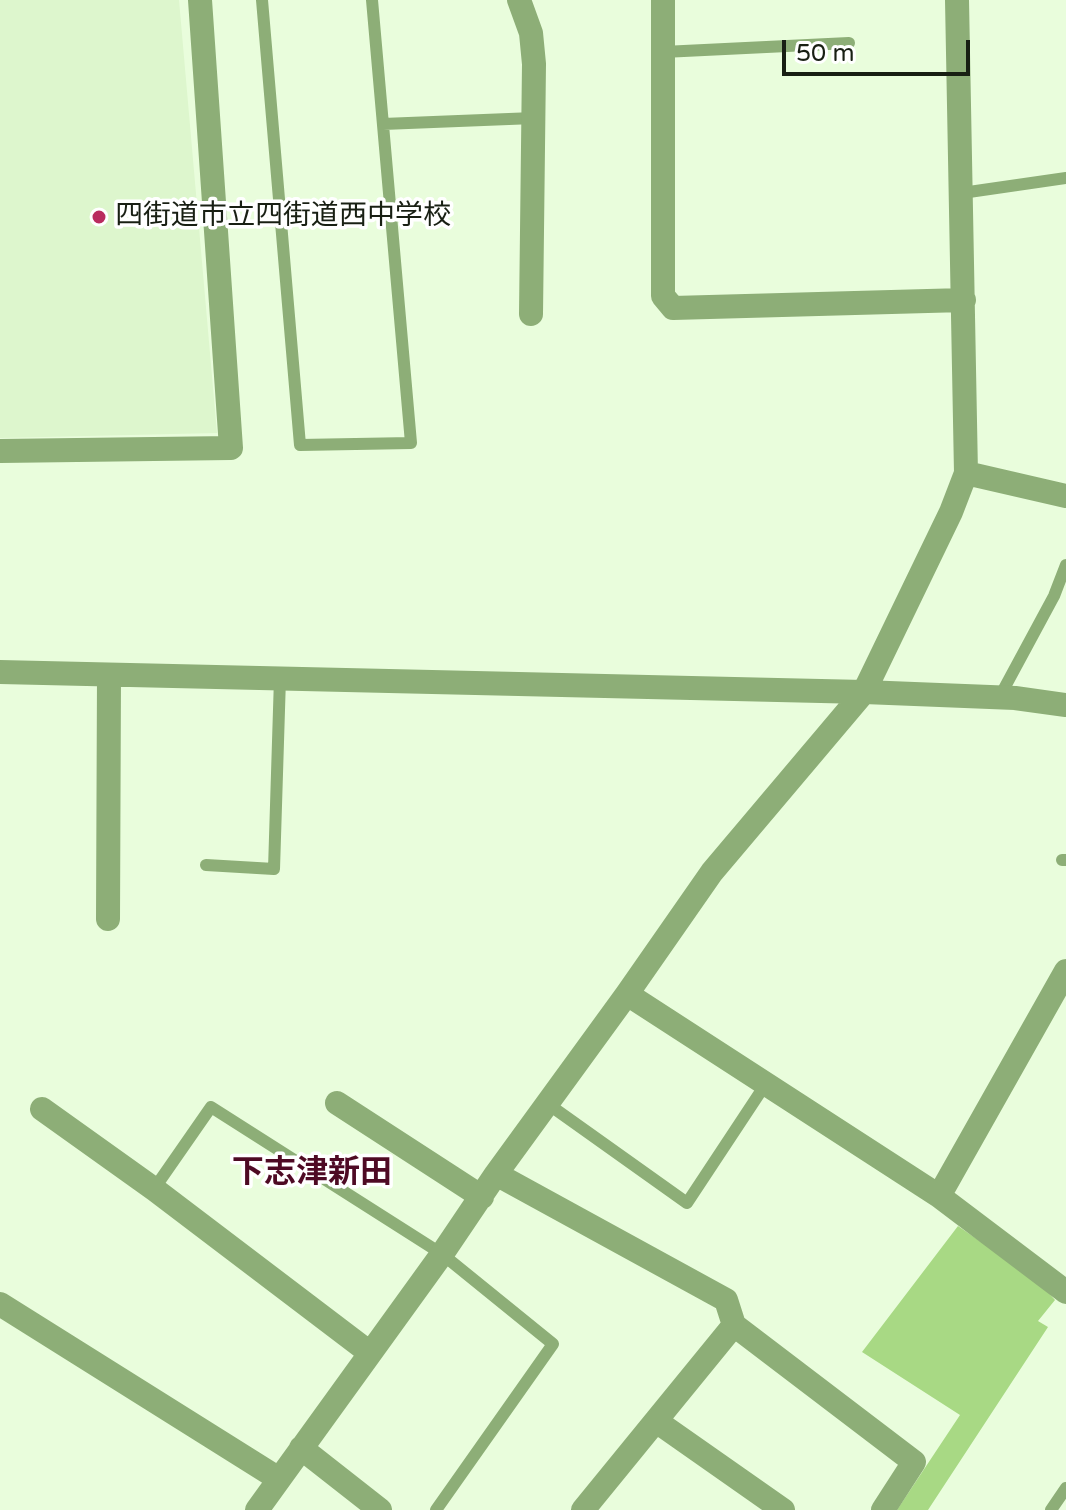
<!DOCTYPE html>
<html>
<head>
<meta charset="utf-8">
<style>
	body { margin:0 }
	#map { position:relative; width:1066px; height:1510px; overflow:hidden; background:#e9fddc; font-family:"Varela Round",sans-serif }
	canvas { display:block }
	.scale { position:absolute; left:782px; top:40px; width:188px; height:36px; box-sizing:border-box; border:4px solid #181f13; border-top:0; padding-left:10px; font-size:24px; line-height:28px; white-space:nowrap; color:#181f13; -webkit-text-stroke:6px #fff; paint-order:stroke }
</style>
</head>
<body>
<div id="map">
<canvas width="1066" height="1510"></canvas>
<div class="scale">50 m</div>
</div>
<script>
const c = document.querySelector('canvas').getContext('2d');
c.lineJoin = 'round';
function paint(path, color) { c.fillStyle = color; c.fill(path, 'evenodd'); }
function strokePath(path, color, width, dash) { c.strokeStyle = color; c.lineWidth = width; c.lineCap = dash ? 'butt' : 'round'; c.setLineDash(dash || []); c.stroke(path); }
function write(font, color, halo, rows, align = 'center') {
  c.font = font + ' "Varela Round","Noto Sans JP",sans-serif'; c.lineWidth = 7; c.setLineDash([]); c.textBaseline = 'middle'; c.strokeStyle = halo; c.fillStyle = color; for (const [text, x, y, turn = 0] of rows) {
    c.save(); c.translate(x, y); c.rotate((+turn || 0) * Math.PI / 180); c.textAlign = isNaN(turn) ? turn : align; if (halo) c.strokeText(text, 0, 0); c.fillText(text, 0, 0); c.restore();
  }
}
const built = new Path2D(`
	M 0,0 L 179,0 L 217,433 L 0,438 Z`);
const green = new Path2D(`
	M 958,1226 L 1039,1282 L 1055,1300 L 1038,1321 L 1048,1327 L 928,1510 L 897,1510 L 960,1415 L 862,1352 Z`);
const lane = new Path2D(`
	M 262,0 L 300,445 L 411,443 L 372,0
	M 663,52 L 849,43
	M 383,124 L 534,118
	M 962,193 L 1066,178
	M 999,698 L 1054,596 L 1066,565
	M 1062,860 L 1066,860
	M 206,865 L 274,869 L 280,678
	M 548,1104 L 687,1203 L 765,1085
	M 154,1189 L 211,1107 L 442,1254 L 553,1344 L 436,1510
	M 1051,1510 L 1066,1488`);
const street = new Path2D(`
	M 519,0 L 531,33 L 534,64 L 531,314
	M 663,0 L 663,296 L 673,308 L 964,300
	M 0,451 L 231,448 L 200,0
	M 966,473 L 1066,496
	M 0,672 L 864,692 L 1015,698 L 1066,705
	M 108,919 L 109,675
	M 627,994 L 939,1196 L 1066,1292
	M 337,1103 L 482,1197
	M 42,1109 L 154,1189 L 370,1353
	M 496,1174 L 726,1300 L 734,1325 L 914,1462 L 883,1510
	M 939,1196 L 1066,971
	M 0,1304 L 279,1479
	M 656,1421 L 783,1510
	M 301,1448 L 380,1510
	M 257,1510 L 442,1254 L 496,1174 L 627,994 L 712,872 L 864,692 L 951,512 L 966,473 L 957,0
	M 583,1510 L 734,1325`);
const markers = [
	[99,217,8,"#b92c5f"]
];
const poiNames = [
	["四街道市立四街道西中学校",115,217]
];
const quarterNames = [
	["下志津新田",312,1174]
];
paint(built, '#ddf6cd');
paint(green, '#a8d984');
strokePath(lane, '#8dae77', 12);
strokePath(street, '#8dae77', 24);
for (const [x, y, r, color] of markers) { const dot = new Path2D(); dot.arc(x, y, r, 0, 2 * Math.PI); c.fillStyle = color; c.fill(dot); strokePath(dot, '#fff', 3); }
write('28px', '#181f13', '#fff', poiNames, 'left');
write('bold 32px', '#4e0a24', '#fff', quarterNames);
</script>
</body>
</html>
